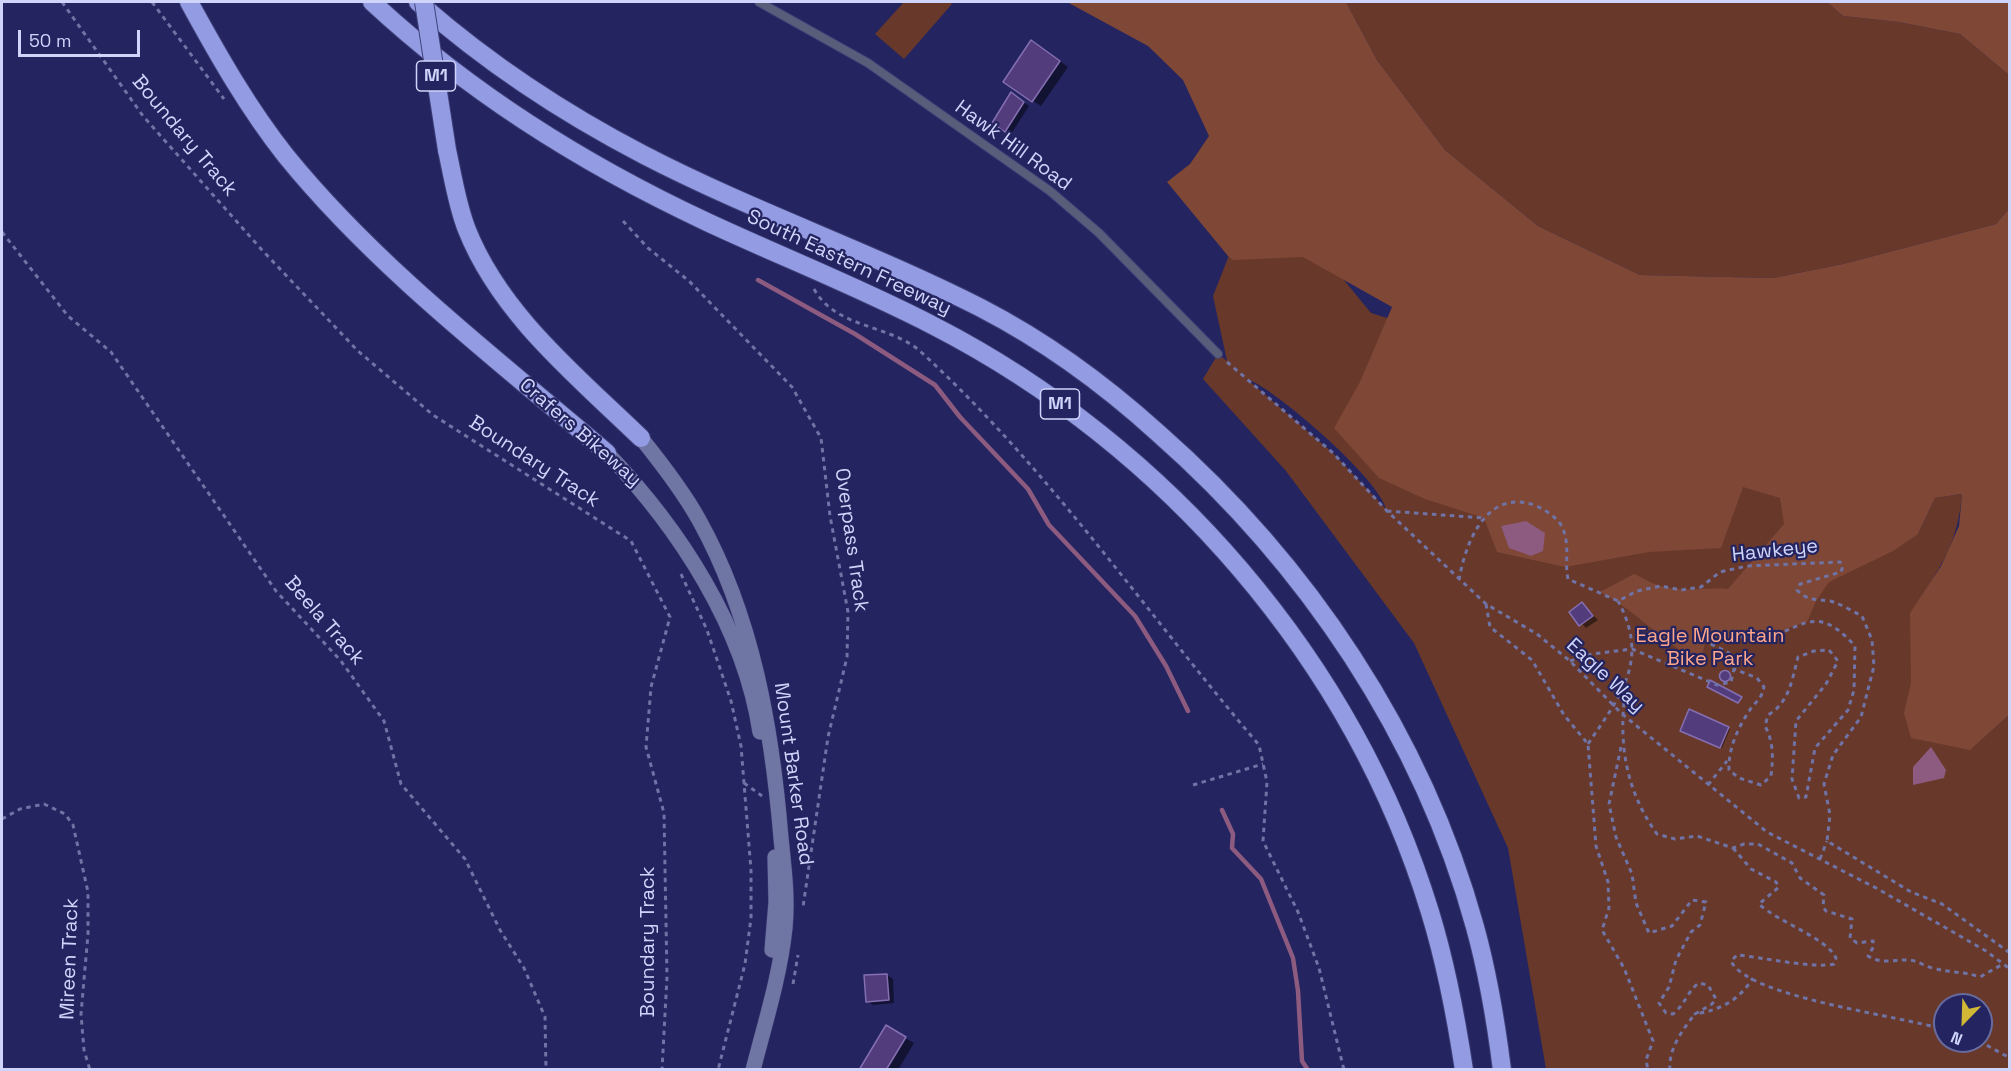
<!DOCTYPE html>
<html>
<head>
<meta charset="utf-8">
<style>
	body { margin:0 }
	#map { position:relative; width:2011px; height:1071px; overflow:hidden; background:#232460; font-family:"Space Grotesk",sans-serif }
	canvas { display:block }
	.frame { position:absolute; inset:0; border:3px solid #cfd5fa; pointer-events:none }
	.north { position:absolute; left:1933px; top:993px; width:60px; height:60px; box-sizing:border-box; background:#232460; border:2px solid #686b9e; border-radius:50%; rotate:203deg; font-size:16px; font-weight:700; line-height:24px; text-align:center; color:#cfd5fa }
	.north::after { content:''; display:block; margin:auto; width:21px; height:27px; background:#d0b736; clip-path:polygon(50% 0,100% 100%,50% 72%,0 100%) }
	.scale { position:absolute; left:18px; top:30px; width:122px; height:27px; box-sizing:border-box; border:3px solid #cfd5fa; border-top:0; padding-left:8px; font-size:18px; line-height:21px; white-space:nowrap; color:#cfd5fa; -webkit-text-stroke:4px #232460; paint-order:stroke }
</style>
</head>
<body>
<div id="map">
<canvas width="2011" height="1071"></canvas>
<div class="frame"></div>
<div class="north">N</div>
<div class="scale">50 m</div>
</div>
<script>
const c = document.querySelector('canvas').getContext('2d');
c.lineJoin = 'round';
function paint(path, color) { c.fillStyle = color; c.fill(path, 'evenodd'); }
function strokePath(path, color, width, dash) { c.strokeStyle = color; c.lineWidth = width; c.lineCap = dash ? 'butt' : 'round'; c.setLineDash(dash || []); c.stroke(path); }
function write(font, color, halo, rows, align = 'center') {
  c.font = font + ' "Space Grotesk",sans-serif'; c.lineWidth = 4.5; c.setLineDash([]); c.textBaseline = 'middle'; c.strokeStyle = halo; c.fillStyle = color; for (const [text, x, y, turn = 0] of rows) {
    c.save(); c.translate(x, y); c.rotate((+turn || 0) * Math.PI / 180); c.textAlign = isNaN(turn) ? turn : align; if (halo) c.strokeText(text, 0, 0); c.fillText(text, 0, 0); c.restore();
  }
}
const green = new Path2D(`
	M 904,2 L 949,2 L 952,4 L 904,59 L 875,34 Z
	M 1346,2 L 1827,2 L 1843,16 L 1898,22 L 1960,34 L 2009,75 L 2009,209 L 1996,224 L 1843,264 L 1773,278 L 1640,275 L 1538,226 L 1445,150 L 1377,60 Z
	M 1256,187 L 1289,213 L 1371,313 L 1882,471 L 1918,534 L 1935,498 L 1962,494 C 1958,538 1946,558 1923,594 L 1973,747 L 2009,715 L 2009,1069 L 1546,1069 L 1508,848 L 1414,643 L 1286,471 L 1203,379 L 1218,354 L 1227,361 L 1213,296 ZM 1247,379 C 1276,389 1380,480 1386,509 L 1333,453 ZM 1945,1005 L 1981,1005 L 1981,1041 L 1945,1041 Z`);
const forest = new Path2D(`
	M 1067,2 L 1346,2 L 1377,60 L 1445,150 L 1538,226 L 1640,275 L 1773,278 L 1843,264 L 1996,224 L 2009,209 L 2009,715 L 1970,750 L 1911,738 L 1904,713 L 1911,683 L 1910,613 L 1941,566 L 1959,526 L 1962,494 L 1935,498 L 1918,534 L 1893,551 L 1829,582 L 1816,601 L 1807,622 L 1753,639 L 1705,641 L 1701,663 C 1664,644 1637,611 1600,592 L 1634,574 C 1643,578 1652,584 1661,586 C 1682,593 1706,587 1728,589 L 1784,524 L 1780,498 L 1743,487 L 1721,548 L 1649,552 L 1565,567 L 1497,552 L 1484,518 L 1425,499 L 1379,478 L 1334,428 L 1360,382 L 1392,307 L 1303,257 L 1233,260 L 1228,256 L 1167,182 L 1190,164 L 1209,136 L 1183,80 L 1148,46 Z
	M 1827,2 L 2009,2 L 2009,75 L 1960,34 L 1898,22 L 1843,16 Z`);
const water = new Path2D(`
	M 1526,521 L 1545,533 L 1543,551 L 1531,556 L 1509,548 L 1501,526 Z
	M 1931,747 L 1946,770 L 1944,778 L 1913,785 L 1913,767 Z`);
const shadow = new Path2D(`
	M 1041,47 L 1068,67 L 1041,106 L 1033,101 Z
	M 1017,97 L 1029,106 L 1011,134 L 994,123 Z
	M 1582,604 L 1598,620 L 1586,628 L 1571,612 Z
	M 1724,673 L 1732,677 L 1729,681 L 1722,677 Z
	M 1690,711 L 1730,729 L 1722,748 L 1682,730 Z
	M 887,975 L 893,979 L 894,1003 L 873,1005 L 867,1001 Z
	M 886,1027 L 914,1043 L 898,1070 L 860,1070 Z`);
const stream = new Path2D(`
	M 758,280 L 855,334 L 935,385 L 960,417 L 1028,489 L 1049,525 L 1135,616 L 1166,666 L 1188,711
	M 1222,810 L 1233,834 L 1232,848 L 1261,879 L 1293,958 L 1298,991 L 1302,1061 L 1308,1070`);
const building = new Path2D(`
	M 1031,40 L 1060,61 L 1032,102 L 1003,82 Z
	M 1011,92 L 1024,102 L 1005,132 L 992,123 Z
	M 1582,602 L 1593,616 L 1579,626 L 1569,612 Z
	M1719.5 676a5.5 5.5 0 1 1 11 0a5.5 5.5 0 1 1-11 0Z
	M 1710,680 L 1742,697 L 1738,703 L 1707,687 Z
	M 1689,709 L 1729,727 L 1720,748 L 1680,731 Z
	M 887,974 L 889,1000 L 866,1002 L 864,975 Z
	M 886,1025 L 906,1037 L 886,1070 L 859,1070 Z`);
const path = new Path2D(`
	M 62,2 L 143,116 L 262,250 L 358,351 L 433,415 L 631,541 L 670,617 L 651,687 L 646,747 L 664,813 L 667,977 L 662,1070
	M 152,2 L 224,99
	M 623,221 L 648,248 L 689,281 L 792,387 L 821,438 L 830,516 L 848,612 L 847,657 L 828,737 L 803,907
	M 2,232 L 68,316 L 111,352 L 276,591 L 341,661 L 384,721 L 401,784 L 465,859 L 500,930 L 524,968 L 545,1017 L 546,1070
	M 814,289 C 836,329 890,324 921,352 C 1049,469 1147,614 1259,745 L 1267,782 L 1263,841 L 1298,912 L 1319,968 L 1344,1070
	M 1227,362 L 1333,453 L 1387,511 L 1486,604 L 1537,634 L 1570,661 L 1622,714 L 1767,832 L 1878,889 L 1986,951 L 2010,969
	M 1387,511 L 1484,518
	M 681,574 L 707,630 L 731,701 L 741,746 L 751,870 L 751,918 L 745,964 L 718,1070
	M 1459,580 C 1465,545 1484,494 1527,503 C 1538,505 1555,515 1561,525 C 1571,543 1564,561 1568,579 L 1618,601 L 1637,591 L 1661,586 L 1681,590 L 1701,587 L 1720,572 L 1747,566 L 1840,562 L 1843,566 L 1841,572 L 1800,584 L 1797,590 C 1807,601 1817,599 1830,601 C 1841,604 1852,611 1862,616 L 1872,640 L 1874,666 L 1861,717 L 1833,755 L 1824,784 L 1830,815 L 1827,841 L 1911,892 L 1942,904 L 2010,953
	M 1486,604 L 1490,627 L 1532,660 L 1564,715 L 1588,744 L 1596,846 L 1608,882 L 1609,908 L 1602,930 L 1624,968 L 1653,1041 L 1646,1060 L 1648,1070
	M 1570,661 L 1592,654 L 1632,649 L 1717,685 L 1731,682 L 1734,669 L 1729,653 L 1705,641 L 1709,631 C 1727,630 1742,639 1754,638 C 1801,636 1811,597 1855,646 L 1854,690 L 1848,710 L 1815,748 L 1806,797 L 1799,798 L 1792,779 L 1796,721 L 1826,684 L 1838,661 L 1829,650 L 1814,651 L 1798,657 C 1792,680 1789,703 1768,715 L 1765,726 C 1774,743 1773,758 1771,776 L 1761,785 L 1739,778 L 1729,770 C 1728,748 1739,725 1752,707 C 1758,700 1762,697 1764,687 L 1757,678 L 1734,669
	M 1626,685 C 1618,740 1624,788 1657,834 L 1675,839 L 1697,836 L 1733,848 L 1744,844 L 1758,844 L 1792,863 L 1800,878 L 1824,895 L 1823,907 L 1826,911 L 1852,919 L 1850,938 L 1857,943 L 1873,941 L 1874,946 L 1868,956 C 1882,965 1896,959 1910,960 C 1918,961 1926,967 1933,968 C 1950,973 1962,971 1980,977 L 2003,964
	M 1588,744 C 1621,695 1650,660 1618,601
	M 1621,747 L 1609,804 L 1616,837 L 1632,874 L 1636,903 L 1649,933 L 1672,926 L 1692,900 L 1706,902 L 1700,925 L 1691,932 L 1676,960 L 1669,987 L 1659,1003 L 1666,1013 L 1673,1014 C 1685,1005 1688,990 1699,983 L 1708,985 L 1716,999 L 1712,1004 L 1695,1014 C 1721,1010 1739,1000 1753,978
	M 744,783 L 762,796
	M 1193,785 L 1263,764
	M 1708,785 L 1727,761
	M 2,819 L 20,809 L 44,804 L 65,814 L 73,825 L 88,892 L 88,934 L 81,1014 L 84,1050 L 90,1070
	M 1733,848 L 1751,869 L 1776,882 L 1779,887 L 1759,904 C 1778,922 1827,938 1836,958 L 1834,964 C 1814,969 1761,957 1737,955 L 1731,961 C 1748,998 1904,1016 1945,1030
	M 1820,859 L 1827,841
	M 793,984 L 798,955
	M 1979,1041 L 2010,1058
	M 1670,1070 C 1668,1049 1683,1029 1695,1014`);
const lane = new Path2D(`
	M 759,2 L 868,63 L 1050,191 L 1099,233 L 1218,354`);
const secondary = new Path2D(`
	M 641,438 C 662,464 683,491 699,520 C 753,617 772,729 781,838 C 784,868 788,897 785,928 C 780,976 765,1023 753,1070
	M 607,453 C 679,528 744,627 760,732
	M 772,950 L 776,902 L 775,857`);
const highway = new Path2D(`
	M 189,2 C 218,55 248,108 286,156 C 377,268 498,360 607,453
	M 372,2 C 470,93 585,165 707,222 C 782,257 859,287 934,326 C 1167,446 1353,660 1430,912 C 1446,964 1456,1017 1464,1070
	M 418,2 C 485,61 565,114 644,155 C 754,212 871,252 981,308 C 1045,341 1105,385 1158,433 C 1307,564 1422,735 1475,927 C 1488,974 1496,1022 1502,1070
	M 447,150 C 453,177 457,205 467,230 C 501,315 577,376 641,438`);
const highwayBridge = new Path2D(`
	M 424,2 L 447,150`);
const shields = [
	[436,76,39],
	[1060,404,39]
];
const shieldNames = [
	["M1",436,76],
	["M1",1060,404]
];
const streetNames = [
	["Boundary Track",184,136,50],
	["Hawk Hill Road",1013,146,36],
	["South Eastern Freeway",849,263,25],
	["Crafers Bikeway",580,433,41],
	["Boundary Track",534,462,33],
	["Overpass Track",851,540,82],
	["Hawkeye",1775,551,-6],
	["Beela Track",324,621,49],
	["Eagle Way",1605,676,43],
	["Mount Barker Road",793,774,82],
	["Boundary Track",649,942,-90],
	["Mireen Track",70,959,-88]
];
const parkNames = [
	["Eagle Mountain",1710,637],
	["Bike Park",1710,660]
];
paint(green, '#68392a');
paint(forest, '#7f4735');
paint(water, '#8d5b7f');
paint(shadow, '#0007');
strokePath(stream, '#8d5b7f', 4.5);
paint(building, '#523c7b');
strokePath(building, '#856fb3', 1.5);
strokePath(lane, '#3f4079', 10);
strokePath(secondary, '#3f4079', 16);
strokePath(highway, '#3f4079', 20);
strokePath(path, '#7073a5', 3, [4.5, 4.5]);
strokePath(lane, '#585d7a', 8);
strokePath(secondary, '#7076a4', 15);
strokePath(highway, '#939ce3', 18);
strokePath(highwayBridge, '#3f4079', 20, []);
strokePath(highwayBridge, '#939ce3', 18);
for (const [x, y, w] of shields) { const box = new Path2D(); box.roundRect(x - w / 2, y - 15, w, 30, 4.5); c.fillStyle = '#232460'; c.fill(box); strokePath(box, '#cfd5fa', 1.5); }
write('bold 18px', '#cfd5fa', null, shieldNames);
write('20px', '#cfd5fa', '#232460', streetNames);
write('20px', '#ffa68b', '#232460', parkNames);
</script>
</body>
</html>
